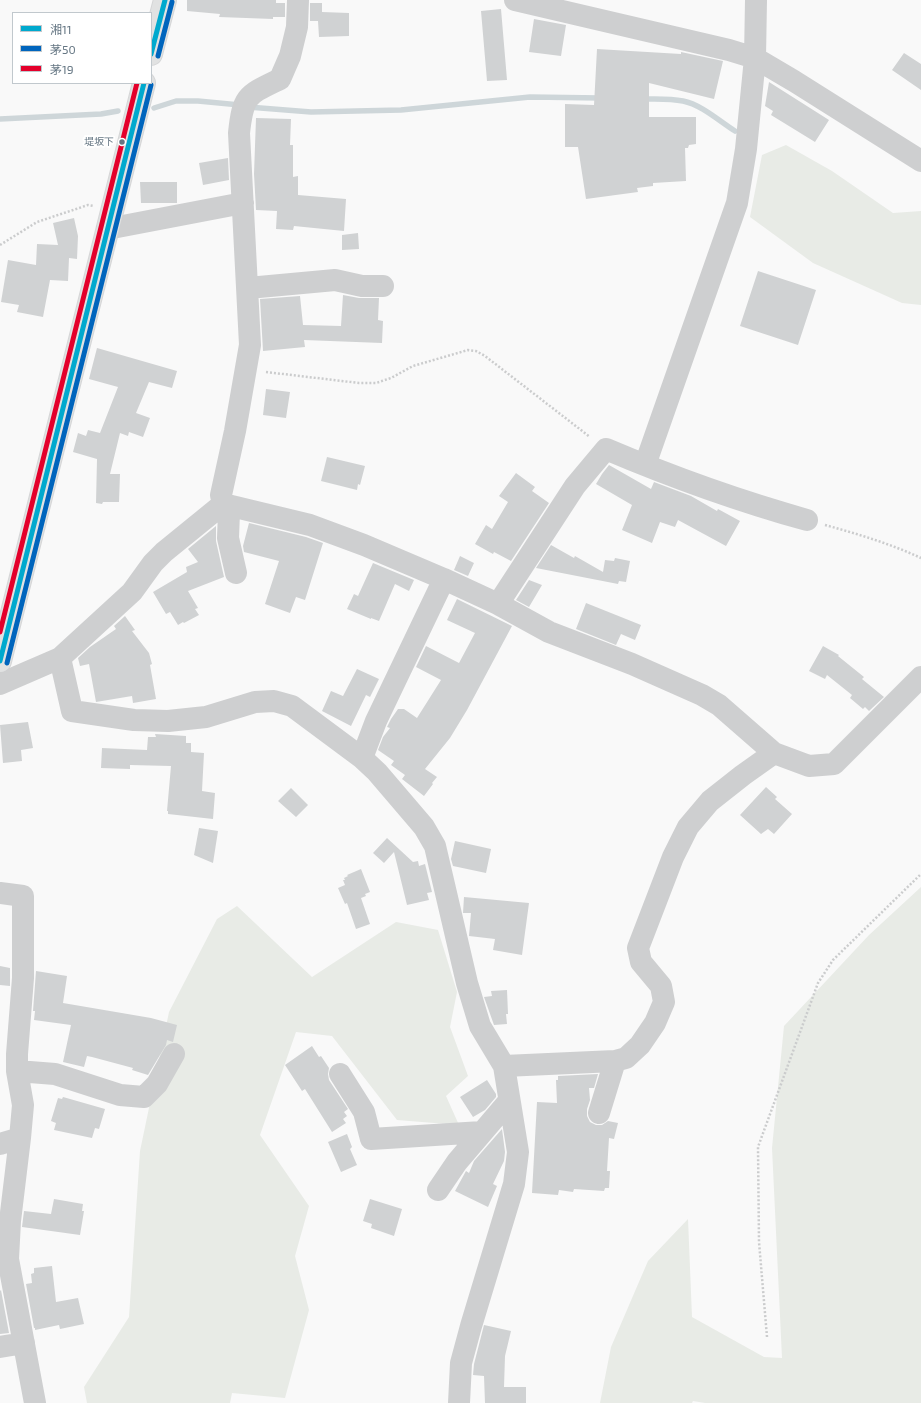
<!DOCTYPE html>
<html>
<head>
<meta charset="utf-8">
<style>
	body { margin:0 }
	#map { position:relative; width:921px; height:1403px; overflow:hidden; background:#f9f9f9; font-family:"Exo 2","Noto Sans JP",sans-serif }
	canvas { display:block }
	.legend { position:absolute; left:12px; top:12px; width:140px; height:72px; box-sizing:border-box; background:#fff; border:1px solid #c1c8cd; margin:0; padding:5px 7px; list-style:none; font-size:12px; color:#657683 }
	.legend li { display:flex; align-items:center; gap:8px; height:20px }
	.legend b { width:20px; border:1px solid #c1c8cd }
</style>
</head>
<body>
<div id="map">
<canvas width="921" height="1403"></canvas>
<ul class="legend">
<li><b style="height:5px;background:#00a9ce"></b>湘11</li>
<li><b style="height:5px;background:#0065bd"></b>茅50</li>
<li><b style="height:5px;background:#e4002b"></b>茅19</li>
</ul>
</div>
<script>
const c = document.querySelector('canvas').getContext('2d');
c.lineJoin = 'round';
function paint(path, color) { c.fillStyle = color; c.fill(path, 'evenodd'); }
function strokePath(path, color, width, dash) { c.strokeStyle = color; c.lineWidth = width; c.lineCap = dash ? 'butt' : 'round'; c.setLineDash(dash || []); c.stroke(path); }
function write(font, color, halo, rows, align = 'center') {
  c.font = font + ' "Exo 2","Noto Sans JP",sans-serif'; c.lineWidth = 4; c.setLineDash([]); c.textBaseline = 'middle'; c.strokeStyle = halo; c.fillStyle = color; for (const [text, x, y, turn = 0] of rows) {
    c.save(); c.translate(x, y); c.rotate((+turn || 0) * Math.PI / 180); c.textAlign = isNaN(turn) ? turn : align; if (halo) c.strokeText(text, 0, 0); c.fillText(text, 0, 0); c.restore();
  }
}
const green = new Path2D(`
	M 786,145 L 832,171 L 893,213 L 921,211 L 921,305 L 902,303 L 813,263 L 750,217 L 762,155 Z
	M 921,887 L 921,1403 L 705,1403 L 693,1401 L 692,1403 L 600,1403 L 611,1347 L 648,1261 L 688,1219 L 692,1317 L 764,1357 L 782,1358 L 772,1148 L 784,1026 L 869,935 Z
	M 237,906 L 312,977 L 396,922 L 438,930 L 457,992 L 450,1027 L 468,1076 L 446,1096 L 459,1125 L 397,1120 L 332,1036 L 296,1032 L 260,1135 L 309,1206 L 295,1256 L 309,1310 L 285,1398 L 232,1393 L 230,1403 L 87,1403 L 84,1387 L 129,1317 L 140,1151 L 169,1012 L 217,919 Z`);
const stream = new Path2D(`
	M 641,99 C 655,99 669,98 683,101 C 702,105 719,121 735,131
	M 248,107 L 311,112 L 401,110 L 530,97 L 601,98
	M 154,108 L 176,101 L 198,101 L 240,105
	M 0,119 L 101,114 L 118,111`);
const building = new Path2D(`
	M 187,0 L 276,0 L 276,3 L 285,3 L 285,17 L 273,17 L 273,19 L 219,17 L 220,14 L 187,11 Z
	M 310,3 L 322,3 L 322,12 L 349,13 L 349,36 L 319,37 L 318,21 L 310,21 Z
	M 501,9 L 507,80 L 487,81 L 481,11 Z
	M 534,19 L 566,25 L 561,56 L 529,52 Z
	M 597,49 L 681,54 L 681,52 L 723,61 L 714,99 L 649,83 L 649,117 L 696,117 L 696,144 L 689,145 L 688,148 L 685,148 L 686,181 L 653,183 L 653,186 L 637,188 L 638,192 L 586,199 L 578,147 L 565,147 L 565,104 L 594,105 Z
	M 904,53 L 921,64 L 921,90 L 892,70 Z
	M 769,82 L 829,120 L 815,142 L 771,115 L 773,111 L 765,106 Z
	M 256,118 L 291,119 L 290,145 L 293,145 L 293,177 L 298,176 L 298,195 L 346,199 L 344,231 L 294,226 L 293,230 L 276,229 L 277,211 L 256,210 L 254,174 Z
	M 228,158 L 229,180 L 203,185 L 199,163 Z
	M 140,182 L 177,182 L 177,203 L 141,203 Z
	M 74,218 L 78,236 L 77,259 L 69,258 L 68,281 L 50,280 L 43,317 L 17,312 L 19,305 L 1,302 L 8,260 L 36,265 L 37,244 L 58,245 L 53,223 Z
	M 358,233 L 359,249 L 342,250 L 342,235 Z
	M 758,271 L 816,290 L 798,345 L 740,326 Z
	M 343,295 L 359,298 L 379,298 L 378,320 L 383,321 L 382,343 L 304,340 L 305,347 L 263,351 L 260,299 L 300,296 L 303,325 L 341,326 Z
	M 97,348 L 177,371 L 172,388 L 149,382 L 136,413 L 150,418 L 143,437 L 129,432 L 128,436 L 120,433 L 110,474 L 120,474 L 119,502 L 103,502 L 102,504 L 96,503 L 97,459 L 73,452 L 78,433 L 86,436 L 88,430 L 100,433 L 118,387 L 89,379 Z
	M 266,389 L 290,392 L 286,418 L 263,415 Z
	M 327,457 L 365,466 L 360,485 L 358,484 L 357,490 L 321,481 Z
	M 609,465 L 651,489 L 654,482 L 691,496 L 717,511 L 718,509 L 740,521 L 726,546 L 678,520 L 675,527 L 660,522 L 652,543 L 622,530 L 632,505 L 596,484 L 602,474 Z
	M 516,473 L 535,487 L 532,491 L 549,503 L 511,561 L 494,552 L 493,554 L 475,544 L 486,525 L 492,529 L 508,502 L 499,496 Z
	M 249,523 L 306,537 L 323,543 L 305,600 L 296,597 L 290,613 L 265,604 L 279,561 L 244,552 L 243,546 Z
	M 216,526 L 216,541 L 224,577 L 188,591 L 198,608 L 195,609 L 199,615 L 184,623 L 183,622 L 178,625 L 170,612 L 166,614 L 153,592 L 187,572 L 186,567 L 198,562 L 188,549 Z
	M 551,545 L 574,558 L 575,556 L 603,572 L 605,560 L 614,561 L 615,558 L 630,561 L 626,582 L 619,581 L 618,584 L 536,568 Z
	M 460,556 L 474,563 L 468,576 L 454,570 Z
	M 373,563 L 414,580 L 409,591 L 395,584 L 379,621 L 371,618 L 371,619 L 347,609 L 354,594 L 358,596 Z
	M 529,580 L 542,585 L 529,607 L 516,600 Z
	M 457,599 L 512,626 L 467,710 L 450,738 L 425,769 L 437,777 L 432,783 L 433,784 L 424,796 L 402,779 L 405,775 L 391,765 L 394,761 L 378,750 L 383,737 L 390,728 L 387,727 L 391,719 L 398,709 L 404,709 L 417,718 L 441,680 L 416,667 L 426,646 L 459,663 L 475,633 L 447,620 Z
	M 586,603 L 641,625 L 635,640 L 621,634 L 616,645 L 576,629 Z
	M 125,616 L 135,630 L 132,631 L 149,653 L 152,664 L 150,665 L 156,699 L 133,703 L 132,696 L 96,702 L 89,664 L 80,666 L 78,658 L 90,647 L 116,629 L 114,626 Z
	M 823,646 L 839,655 L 838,656 L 864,677 L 862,679 L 884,697 L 869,711 L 865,707 L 863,709 L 850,698 L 852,695 L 827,675 L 825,679 L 809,671 Z
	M 357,669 L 379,679 L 370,697 L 366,695 L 351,726 L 322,711 L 331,691 L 343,696 Z
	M 28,722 L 33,748 L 21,750 L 22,761 L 3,763 L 0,725 Z
	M 155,734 L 186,736 L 186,743 L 191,743 L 191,752 L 204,753 L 202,791 L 215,793 L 213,819 L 168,814 L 168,811 L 167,811 L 171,766 L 130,765 L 130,769 L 101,768 L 102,748 L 147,750 L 148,737 L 156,737 Z
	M 766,787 L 777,797 L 775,799 L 792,814 L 774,834 L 768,829 L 761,834 L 740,815 Z
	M 291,788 L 308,805 L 296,817 L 278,801 Z
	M 199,828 L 218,831 L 213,863 L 194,855 Z
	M 387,838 L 413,862 L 418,861 L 419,866 L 425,864 L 432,892 L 427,893 L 429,900 L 407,905 L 394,852 L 384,863 L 373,853 Z
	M 455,841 L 491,849 L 486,873 L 453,866 L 451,859 Z
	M 361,869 L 370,892 L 365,894 L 366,896 L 361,898 L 370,924 L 356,929 L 347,903 L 345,904 L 338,888 L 345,885 L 343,880 L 345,880 L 344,878 L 348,876 L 347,875 Z
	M 464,897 L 529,903 L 522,955 L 493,950 L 495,939 L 469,936 L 471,913 L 463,913 Z
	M 0,966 L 10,968 L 10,986 L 0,985 Z
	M 36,971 L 67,976 L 63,1003 L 151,1018 L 177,1025 L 173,1042 L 167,1040 L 166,1045 L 148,1075 L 132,1070 L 133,1068 L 92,1057 L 87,1056 L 84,1067 L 63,1062 L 71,1025 L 34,1020 L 35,1011 L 33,1011 Z
	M 507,990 L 508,1014 L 506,1014 L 507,1024 L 494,1025 L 484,997 L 492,996 L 491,991 Z
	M 312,1046 L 319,1057 L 321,1056 L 329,1068 L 328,1074 L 329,1080 L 348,1109 L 344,1112 L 347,1116 L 343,1119 L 346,1123 L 332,1132 L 305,1089 L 302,1091 L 285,1065 Z
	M 598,1074 L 594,1088 L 589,1088 L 590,1100 L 587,1109 L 587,1116 L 590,1122 L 596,1125 L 602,1125 L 608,1121 L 618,1123 L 614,1139 L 609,1138 L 607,1171 L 610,1171 L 609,1188 L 605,1188 L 604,1191 L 574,1189 L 573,1192 L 559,1190 L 558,1195 L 532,1193 L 537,1102 L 557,1103 L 556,1080 L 558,1080 L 558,1076 Z
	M 487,1080 L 496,1094 L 496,1097 L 485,1110 L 473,1117 L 460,1097 Z
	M 63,1097 L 105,1109 L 99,1129 L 95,1128 L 92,1138 L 54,1130 L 56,1123 L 51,1121 L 58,1098 L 62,1099 Z
	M 502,1129 L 505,1152 L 504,1161 L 493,1184 L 497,1186 L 488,1207 L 455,1191 L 466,1171 L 469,1173 L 474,1161 Z
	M 347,1134 L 352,1147 L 350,1149 L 357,1165 L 341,1172 L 328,1142 Z
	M 54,1199 L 83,1204 L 82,1211 L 84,1211 L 80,1235 L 22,1227 L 24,1211 L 51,1214 Z
	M 370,1199 L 402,1209 L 394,1236 L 371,1228 L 372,1224 L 363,1221 Z
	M 52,1266 L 56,1302 L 78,1298 L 84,1324 L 60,1329 L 59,1325 L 35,1330 L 35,1328 L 34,1328 L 26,1284 L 32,1283 L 31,1274 L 34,1273 L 34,1268 Z
	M 1,1290 L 9,1333 L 0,1334 L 0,1291 Z
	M 484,1325 L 511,1331 L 505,1356 L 504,1387 L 526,1387 L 526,1403 L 485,1403 L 484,1376 L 473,1375 L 474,1364 Z`);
const path = new Path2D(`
	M 0,245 L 37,222 L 88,205 L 94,206
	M 266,372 L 359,383 L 376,383 L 391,378 L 413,366 L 468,350 L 476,351 L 485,356 L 590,437
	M 825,525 C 858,534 891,544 921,558
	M 767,1337 L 759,1242 L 758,1147 L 818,983 L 833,960 L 921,874`);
const minor = new Path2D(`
	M 515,0 L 729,50 L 755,58 L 794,81 L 921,161
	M 107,229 L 243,203
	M 248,288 L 335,280 L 362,286 L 383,286
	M 645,465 L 737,203 L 746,149 L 755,58 L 756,0
	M 236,573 L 228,538 L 229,512 L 223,504 L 221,495 L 235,431 L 250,345 L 239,133 C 243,95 247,95 280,79 L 290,56 L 297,27 L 298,0
	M 498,604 L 575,486 L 606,449 C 672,477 739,501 807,520
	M 60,658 L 72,711 L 134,720 L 168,721 L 206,717 L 255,702 L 274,701 L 292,706 L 362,758 L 377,772 L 424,827 L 435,846 L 467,983 L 480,1026 L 504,1066 L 518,1152 L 514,1184 L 471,1326 L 461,1363 L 459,1403
	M 0,684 L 60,658 L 132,592 L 153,563 L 164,552 L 223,504 L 310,525 L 364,545 L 444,579 L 498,604 L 549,632 L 632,664 L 702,695 L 719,705 L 774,753 L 809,766 L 834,764 L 921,677
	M 362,758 L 376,721 L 444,579
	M 0,893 L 23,896 L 23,978 L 17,1054 L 17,1071 L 23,1105 L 20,1138 L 10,1221 L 8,1259 L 35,1403
	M 504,1066 L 615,1061 L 626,1058 L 640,1045 L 655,1023 L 664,1002 L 661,986 L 641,962 L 638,948 L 673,857 L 688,827 L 710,801 L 743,775 L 774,753
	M 17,1071 L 55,1074 L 120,1095 L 144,1097 L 157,1084 L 174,1054
	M 340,1074 L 364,1112 L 371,1139 L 482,1132
	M 599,1113 L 615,1061
	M 0,1144 L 20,1138
	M 438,1190 L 457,1162 L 509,1101
	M 0,1347 L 24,1343`);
const major = new Path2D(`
	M 151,54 L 165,0
	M 0,661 L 144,83`);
const bus1 = new Path2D(`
	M 151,54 L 165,0
	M 0,661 L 144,83`);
const bus2 = new Path2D(`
	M 158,56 L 172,2
	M 7,663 L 151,85`);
const bus3 = new Path2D(`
	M 0,632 L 137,83`);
const markers = [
	[122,142,3.5,"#657683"]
];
const busNames = [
	["堤坂下",114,142]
];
paint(green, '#e8ebe6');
strokePath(stream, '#ced6d9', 5.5);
paint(building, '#d0d2d3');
strokePath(major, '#d5d6d7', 24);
strokePath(path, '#cbcccd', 2.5, [2, 2]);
strokePath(minor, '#cecfd0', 22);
strokePath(major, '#e1e2e2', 22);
strokePath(bus1, '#00a9ce', 5);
strokePath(bus2, '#0065bd', 5);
strokePath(bus3, '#e4002b', 5);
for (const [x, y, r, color] of markers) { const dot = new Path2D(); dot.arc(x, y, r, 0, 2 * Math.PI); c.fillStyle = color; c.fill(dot); strokePath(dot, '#fff', 1.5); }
write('10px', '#657683', '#fff', busNames, 'right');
</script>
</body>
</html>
